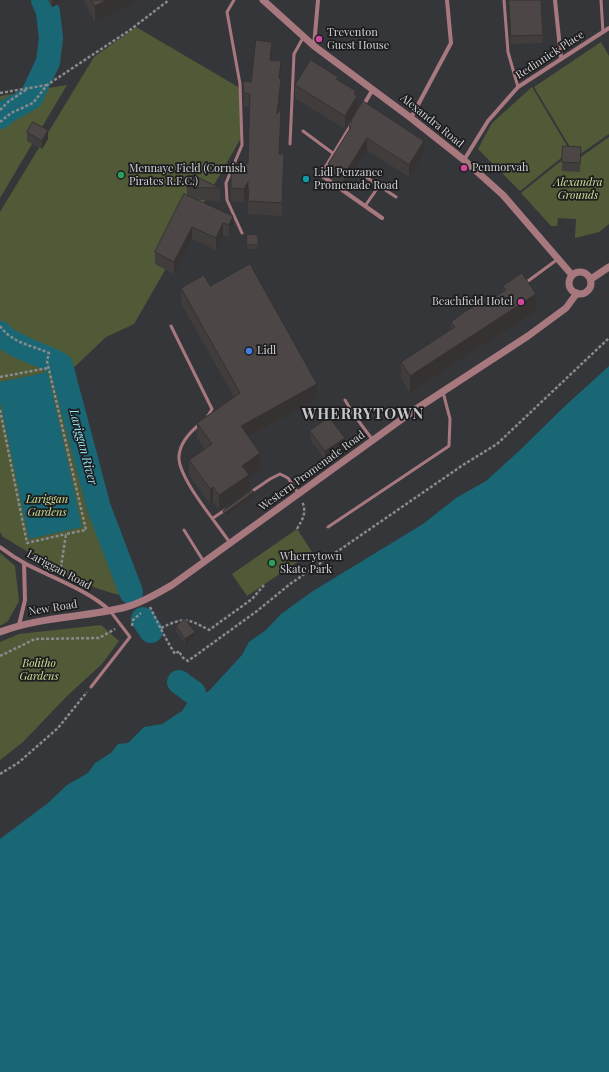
<!DOCTYPE html>
<html>
<head>
<meta charset="utf-8">
<style>
	body { margin:0 }
	canvas { display:block; background:#35363a }
</style>
</head>
<body>
<canvas width="609" height="1072"></canvas>
<script>
const c = document.querySelector('canvas').getContext('2d');
c.lineJoin = 'round';
function paint(path, color) { c.fillStyle = color; c.fill(path, 'evenodd'); }
function strokePath(path, color, width, dash) { c.strokeStyle = color; c.lineWidth = width; c.lineCap = dash ? 'butt' : 'round'; c.setLineDash(dash || []); c.stroke(path); }
function write(font, color, halo, rows, align = 'center') {
  c.font = font + ' "Playfair Display",serif'; c.lineWidth = 3.5; c.setLineDash([]); c.textBaseline = 'middle'; c.strokeStyle = halo; c.fillStyle = color; for (const [text, x, y, turn = 0] of rows) {
    c.save(); c.translate(x, y); c.rotate((+turn || 0) * Math.PI / 180); c.textAlign = isNaN(turn) ? turn : align; if (halo) c.strokeText(text, 0, 0); c.fillText(text, 0, 0); c.restore();
  }
}
const green = new Path2D(`
	M 136,27 L 240,88 L 241,138 L 134,324 L 106,337 L 63,378 L 96,508 L 119,573 L 120,595 C 81,587 38,557 3,537 L 0,532 L 0,212 L 94,57 Z
	M 601,42 L 609,56 L 609,134 L 576,157 L 534,87 Z
	M 67,85 L 0,198 L 0,96 Z
	M 532,87 L 570,151 L 520,191 L 478,149 L 492,123 Z
	M 609,137 L 609,224 L 599,232 L 575,238 L 576,219 L 558,218 L 557,226 L 551,226 L 521,193 L 571,153 L 578,159 Z
	M 297,529 L 312,552 L 247,596 L 232,574 Z
	M 0,553 L 15,566 L 19,601 L 8,621 L 0,626 Z
	M 101,625 L 119,641 L 102,664 L 67,696 L 23,742 L 0,760 L 0,642 L 19,634 Z`);
const water = new Path2D(`
	M 609,366 L 609,1072 L 0,1072 L 0,839 L 48,803 L 67,785 L 88,773 L 95,763 L 111,753 L 118,744 L 128,743 L 144,727 L 162,724 L 182,711 L 194,693 L 208,692 L 242,655 L 249,642 L 266,630 L 281,614 L 313,591 L 423,524 L 456,498 L 486,481 L 519,451 L 565,406 Z
	M 48,372 L 82,527 L 29,539 L 0,401 L 0,382 Z`);
const river = new Path2D(`
	M 0,117 L 9,110 L 31,98 L 48,62 L 51,38 L 48,12 L 43,0
	M 0,333 C 11,347 45,355 61,365 L 99,508 L 131,592
	M 143,619 L 151,631
	M 179,682 L 194,693`);
const path = new Path2D(`
	M 0,93 L 47,85
	M 0,110 L 8,102 L 27,89
	M 0,122 L 11,113 L 33,103 L 47,85 L 130,30 L 169,0
	M 0,326 C 12,343 31,345 49,353 L 47,361 L 86,530 L 66,534 L 60,573
	M 0,377 L 48,368
	M 0,410 L 27,543 L 66,534
	M 297,529 C 303,518 307,513 302,501
	M 150,607 C 158,623 165,638 175,654 L 179,651 L 182,657 L 188,661 L 257,611 L 290,584 L 463,465 L 497,444 L 609,338
	M 132,626 L 133,620 L 141,613
	M 161,628 C 184,617 187,618 209,630 L 252,599 L 264,585
	M 0,656 L 35,639 L 99,638 L 115,629
	M 0,774 L 18,763 L 58,728 L 87,692`);
const service = new Path2D(`
	M 234,0 L 227,12 L 240,84 L 242,145 L 226,183 L 227,200 L 242,233
	M 504,0 L 508,52 L 518,87
	M 601,0 L 603,32
	M 303,131 L 334,154
	M 290,144 L 294,54 L 304,36
	M 360,173 L 396,197
	M 365,206 L 379,186
	M 524,284 L 558,259
	M 171,326 L 212,409 L 206,419
	M 345,400 L 354,415 L 372,439
	M 200,424 C 190,432 180,442 179,456 C 177,477 217,523 230,543
	M 251,492 L 270,479 L 280,474 L 288,478 L 299,494
	M 213,518 L 225,510
	M 328,527 L 449,446 L 450,419 L 443,392
	M 184,530 L 204,562
	M 91,687 L 130,637 L 111,612`);
const minor = new Path2D(`
	M 555,0 L 561,58
	M 314,46 L 318,0
	M 363,106 L 373,89
	M 411,118 L 451,43 L 447,0
	M 352,124 L 321,175 L 382,218
	M 464,160 L 488,121 L 518,87 L 609,28
	M 0,547 C 8,553 17,559 26,564 C 51,577 89,591 109,610
	M 19,625 L 25,600 L 24,563`);
const tertiary = new Path2D(`
	M 263,0 L 314,46 L 411,118 L 464,160 L 503,195 L 572,275
	M569 283a11 11 0 1 1 22 0a11 11 0 1 1-22 0Z
	M 591,279 L 609,267
	M 0,632 C 42,616 83,618 126,607 C 142,603 158,593 172,585 L 416,409 L 528,336 L 566,308 L 577,293`);
const wall = new Path2D(`
	M 48,0 L 67,0 L 52,7 Z
	M 84,0 L 138,0 L 95,22 Z
	M 509,0 L 541,0 L 543,43 L 511,44 Z
	M 272,55 L 272,60 L 281,74 L 280,78 L 281,91 L 279,111 L 281,121 L 279,154 L 284,167 L 282,216 L 248,214 L 248,195 L 244,202 L 231,201 L 231,166 L 248,164 L 250,107 L 244,106 L 243,85 L 251,82 Z
	M 338,80 L 356,96 L 357,109 L 345,129 L 295,98 L 295,85 Z
	M 351,121 L 424,153 L 409,177 L 367,150 L 344,187 L 328,176 L 328,164 L 349,131 L 349,126 L 351,124 Z
	M 27,132 L 48,139 L 42,149 L 27,141 Z
	M 581,155 L 580,172 L 562,171 L 562,162 Z
	M 187,187 L 220,188 L 220,201 L 198,200 L 233,228 L 229,237 L 223,235 L 216,250 L 192,239 L 174,274 L 155,264 L 155,252 L 187,195 Z
	M 247,234 L 258,235 L 258,249 L 247,249 Z
	M 210,286 L 317,399 L 249,437 L 260,469 L 249,477 L 249,490 L 219,510 L 213,502 L 210,504 L 189,475 L 189,460 L 205,449 L 197,438 L 197,423 L 234,397 L 181,303 L 181,288 Z
	M 503,286 L 536,311 L 410,392 L 401,379 L 401,362 L 451,329 L 451,322 L 483,305 L 503,292 Z
	M 310,431 L 345,447 L 325,460 L 310,439 Z
	M 254,497 L 225,517 L 223,515 L 223,511 Z
	M 176,626 L 195,637 L 185,644 L 176,631 Z`);
const shadedWall = new Path2D(`
	M 52,0 L 67,0 L 52,7 Z
	M 107,0 L 138,0 L 95,22 L 95,6 Z
	M 272,42 L 272,55 L 270,73 L 270,60 Z
	M 281,61 L 281,74 L 279,91 L 279,78 Z
	M 281,79 L 281,91 L 277,126 L 277,114 Z
	M 356,91 L 356,98 L 357,96 L 357,109 L 345,129 L 345,116 L 354,94 Z
	M 281,108 L 281,121 L 279,167 L 279,154 Z
	M 48,130 L 48,139 L 42,149 L 42,141 Z
	M 367,138 L 367,150 L 344,187 L 344,175 Z
	M 424,141 L 424,153 L 409,177 L 409,165 Z
	M 284,154 L 284,167 L 282,216 L 282,203 Z
	M 248,182 L 248,195 L 244,202 L 244,189 Z
	M 233,216 L 233,228 L 229,237 L 229,225 Z
	M 223,223 L 223,235 L 216,250 L 216,238 Z
	M 192,227 L 192,239 L 174,274 L 174,262 Z
	M 536,294 L 536,311 L 410,392 L 410,376 Z
	M 317,384 L 317,399 L 241,441 L 241,426 Z
	M 345,438 L 345,447 L 325,460 L 325,451 Z
	M 260,453 L 260,469 L 249,477 L 249,490 L 219,510 L 219,495 L 242,466 Z
	M 213,487 L 213,502 L 210,504 L 210,489 Z
	M 254,492 L 254,497 L 225,517 L 225,513 Z
	M 195,632 L 195,637 L 185,644 L 185,639 Z`);
const building = new Path2D(`
	M 92,0 L 107,0 L 95,6 Z
	M 509,0 L 541,0 L 543,35 L 511,36 Z
	M 256,40 L 272,42 L 270,60 L 281,61 L 279,78 L 281,79 L 277,114 L 281,108 L 279,154 L 284,154 L 282,203 L 248,201 L 249,189 L 248,189 L 248,182 L 244,189 L 231,188 L 231,166 L 232,163 L 248,164 L 250,94 L 244,93 L 243,85 L 244,81 L 251,82 Z
	M 311,60 L 338,77 L 336,79 L 356,91 L 354,94 L 357,96 L 345,116 L 295,85 Z
	M 363,101 L 424,141 L 409,165 L 367,138 L 344,175 L 328,164 L 351,127 L 349,126 L 352,122 L 351,121 Z
	M 33,122 L 48,130 L 42,141 L 27,132 Z
	M 563,146 L 581,147 L 580,163 L 562,162 Z
	M 193,175 L 220,188 L 187,187 Z
	M 184,194 L 233,216 L 229,225 L 223,223 L 216,238 L 192,227 L 174,262 L 155,252 Z
	M 247,234 L 258,235 L 258,245 L 247,245 Z
	M 250,264 L 317,384 L 241,426 L 260,453 L 242,466 L 249,475 L 219,495 L 213,487 L 210,489 L 189,460 L 212,444 L 197,423 L 240,393 L 181,288 L 204,275 L 210,286 Z
	M 522,273 L 536,294 L 410,376 L 401,362 L 455,327 L 451,322 L 463,313 L 481,302 L 483,305 L 506,290 L 503,286 Z
	M 329,417 L 345,438 L 325,451 L 310,431 Z
	M 252,490 L 254,492 L 225,513 L 223,511 Z
	M 185,619 L 195,632 L 185,639 L 176,626 Z`);
const markers = [
	[319,39,4,"#d1479c"],
	[464,168,4,"#d1479c"],
	[121,175,4,"#2e9e5b"],
	[306,179,4,"#0f9aa8"],
	[521,302,4,"#d1479c"],
	[249,351,4,"#3f7fe0"],
	[272,563,4,"#2e9e5b"]
];
const poiNames = [
	["Treventon",327,33],
	["Guest House",327,46],
	["Penmorvah",472,168],
	["Mennaye Field (Cornish",129,169],
	["Pirates R.F.C.)",129,182],
	["Lidl Penzance",314,173],
	["Promenade Road",314,186],
	["Beachfield Hotel",513,302,"right"],
	["Lidl",257,351],
	["Wherrytown",280,557],
	["Skate Park",280,570]
];
const streetNames = [
	["Redinnick Place",550,55,-33],
	["Alexandra Road",432,121,39],
	["Western Promenade Road",312,471,-36],
	["Lariggan Road",59,570,28],
	["New Road",53,608,-9]
];
const parkNames = [
	["Alexandra",578,183],
	["Grounds",578,196],
	["Lariggan",47,500],
	["Gardens",47,513],
	["Bolitho",39,664],
	["Gardens",39,677]
];
const waterNames = [
	["Lariggan River",83,447,75]
];
const districtNames = [
	["WHERRYTOWN",363,414]
];
paint(green, '#505a37');
paint(water, '#196675');
strokePath(river, '#196675', 24);
strokePath(path, '#898a8d', 2.5, [3, 2]);
strokePath(service, '#a8787f', 3);
strokePath(minor, '#a8787f', 4);
strokePath(tertiary, '#a8787f', 7);
paint(wall, '#413d3c');
paint(shadedWall, '#353231');
paint(building, '#4c4746');
strokePath(building, '#353231', 1);
for (const [x, y, r, color] of markers) { const dot = new Path2D(); dot.arc(x, y, r, 0, 2 * Math.PI); c.fillStyle = color; c.fill(dot); strokePath(dot, '#1d1d1f', 1.5); }
write('11px', '#d1d2d4', '#1d1d1f', poiNames, 'left');
write('11px', '#d1d2d4', '#1d1d1f', streetNames);
write('italic 11px', '#cce395', '#1d1d1f', parkNames);
write('italic 12px', '#97e8fb', '#1d1d1f', waterNames);
c.letterSpacing = '1px';
write('bold 15px', '#c4c5ca', '#1d1d1f', districtNames);
c.letterSpacing = '0px';
</script>
</body>
</html>
